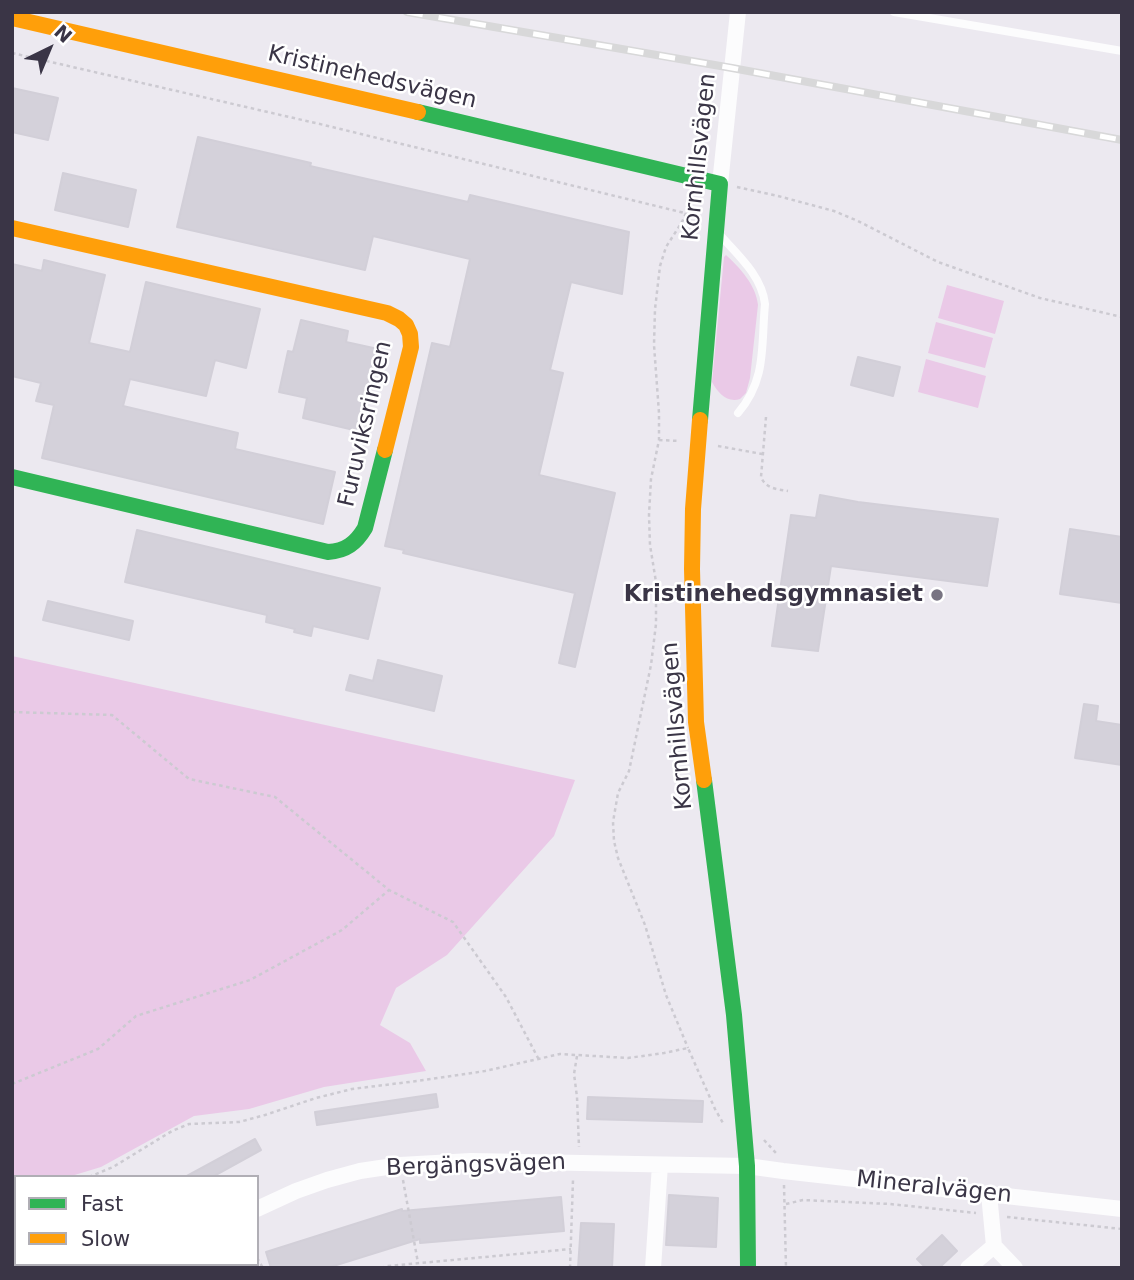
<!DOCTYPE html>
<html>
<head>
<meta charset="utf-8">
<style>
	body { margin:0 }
	#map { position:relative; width:1134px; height:1280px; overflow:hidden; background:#ece9f0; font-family:"DejaVu Sans",sans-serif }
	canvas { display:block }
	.frame { position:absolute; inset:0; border:14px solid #3a3546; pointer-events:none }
	.legend { position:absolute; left:14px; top:1175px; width:245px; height:91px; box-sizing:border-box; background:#fff; border:2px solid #b0aeb5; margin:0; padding:9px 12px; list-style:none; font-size:21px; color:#3a3546 }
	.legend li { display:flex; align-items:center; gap:14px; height:35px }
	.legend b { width:35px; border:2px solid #b0aeb5 }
	.north { position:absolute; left:14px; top:14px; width:70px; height:70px; -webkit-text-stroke:5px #fff; paint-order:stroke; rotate:43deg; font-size:19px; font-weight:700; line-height:28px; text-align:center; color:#3a3546 }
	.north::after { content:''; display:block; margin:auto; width:24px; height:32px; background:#3a3546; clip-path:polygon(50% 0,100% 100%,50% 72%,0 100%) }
</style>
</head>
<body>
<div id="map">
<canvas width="1134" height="1280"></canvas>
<div class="frame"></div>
<ul class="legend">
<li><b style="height:9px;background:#30b455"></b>Fast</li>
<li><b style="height:9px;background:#ff9f0a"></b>Slow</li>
</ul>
<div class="north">N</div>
</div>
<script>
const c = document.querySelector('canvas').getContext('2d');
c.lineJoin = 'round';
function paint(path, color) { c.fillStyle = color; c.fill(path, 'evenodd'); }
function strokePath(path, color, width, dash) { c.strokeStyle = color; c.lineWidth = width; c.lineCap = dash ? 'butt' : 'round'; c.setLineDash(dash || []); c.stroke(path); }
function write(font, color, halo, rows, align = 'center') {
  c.font = font + ' "DejaVu Sans",sans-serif'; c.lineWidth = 5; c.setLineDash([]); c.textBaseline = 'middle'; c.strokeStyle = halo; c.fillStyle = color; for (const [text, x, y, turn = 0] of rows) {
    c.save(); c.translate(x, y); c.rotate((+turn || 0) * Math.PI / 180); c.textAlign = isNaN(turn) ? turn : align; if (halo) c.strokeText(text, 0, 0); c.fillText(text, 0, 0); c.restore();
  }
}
const green = new Path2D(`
	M 726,255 C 740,268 756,285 758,305 L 750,378 L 746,393 L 740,399 C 727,403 718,393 712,382 L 724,257 Z
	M 947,285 L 1004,301 L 995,334 L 938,318 Z
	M 936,322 L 993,338 L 985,368 L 928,353 Z
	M 926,359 L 986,376 L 978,408 L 918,392 Z
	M 12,656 L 575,780 L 554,836 L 447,955 L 396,988 L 380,1025 L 410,1043 L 426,1071 L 324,1087 L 249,1109 L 194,1116 L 101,1167 L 68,1177 L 16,1177 L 16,1192 L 12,1193 Z`);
const building = new Path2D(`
	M 12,88 L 58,98 L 48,140 L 12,132 Z
	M 198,137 L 311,163 L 310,166 L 468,202 L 470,195 L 629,232 L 622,294 L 571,282 L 550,370 L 563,373 L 539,475 L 615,493 L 575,667 L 559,663 L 575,593 L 403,553 L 404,550 L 385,546 L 432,343 L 450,347 L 470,259 L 373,236 L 365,270 L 177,227 Z
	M 63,173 L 136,190 L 128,227 L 55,210 Z
	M 44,260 L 105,275 L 89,343 L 130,352 L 146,282 L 260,309 L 246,368 L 215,360 L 206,396 L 130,379 L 123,406 L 238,433 L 235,449 L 335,472 L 323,524 L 42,458 L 54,405 L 36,401 L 41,383 L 12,376 L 12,264 L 42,271 Z
	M 301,320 L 348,331 L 346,342 L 378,349 L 358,431 L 303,418 L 307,398 L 279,392 L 288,351 L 293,352 Z
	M 858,357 L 900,367 L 893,396 L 851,385 Z
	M 820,495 L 858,502 L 998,519 L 987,586 L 831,566 L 818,651 L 772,646 L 791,515 L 816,518 Z
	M 1070,529 L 1122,537 L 1122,603 L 1060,594 Z
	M 137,530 L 380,588 L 368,639 L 313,626 L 311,636 L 294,632 L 295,629 L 266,622 L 267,615 L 125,582 Z
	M 48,601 L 133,621 L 129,640 L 43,620 Z
	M 378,660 L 442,676 L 434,711 L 346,690 L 350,675 L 373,681 Z
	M 1084,704 L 1098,706 L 1096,721 L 1122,725 L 1122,765 L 1075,758 Z
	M 436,1094 L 438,1107 L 317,1125 L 315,1112 Z
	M 588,1097 L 703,1101 L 702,1122 L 587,1119 Z
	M 255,1139 L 261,1150 L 212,1177 L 185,1177 Z
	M 669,1195 L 718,1198 L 716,1247 L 666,1245 Z
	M 561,1197 L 564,1231 L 420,1243 L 420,1239 L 327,1268 L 271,1268 L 266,1252 L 402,1209 L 402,1211 Z
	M 581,1223 L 614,1224 L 612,1268 L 578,1268 Z
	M 942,1235 L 957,1251 L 939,1268 L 926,1268 L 917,1259 Z`);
const path = new Path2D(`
	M 12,53 L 324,125 L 697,216
	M 737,187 L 778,196 L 834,211 L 858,221 L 938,262 L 1040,298 L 1122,317
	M 686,213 L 682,222 L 666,247 L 660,266 L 655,309 L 654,345 L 659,413 L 659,440 L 651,479 L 649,515 L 650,545 L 656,582 L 656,624 L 651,665 L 629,771 L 618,793 L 613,822 L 614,841 L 618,858 L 645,925 L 666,995 L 688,1048
	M 766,417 L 761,477 C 766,489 777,489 788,491
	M 659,440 L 680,441
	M 718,446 L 762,454
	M 12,712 L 112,715 L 189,779 L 275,797 L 389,890 L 453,922 L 506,997 L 538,1058
	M 577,1056 L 574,1074 L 577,1097 L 579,1147
	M 12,1084 L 98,1049 L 136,1016 L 250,980 L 342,930 L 389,890
	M 764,1140 L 776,1153
	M 89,1177 L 113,1167 L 172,1131 L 189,1124 L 239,1122 L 265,1115 L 316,1098 L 352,1089 L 417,1081 L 485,1071 L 560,1054 L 628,1058 L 664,1053 L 688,1048 L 715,1109 L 723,1123
	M 403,1180 L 418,1263
	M 784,1185 L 786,1268
	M 12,1203 L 16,1202
	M 786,1204 L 803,1200 L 890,1204 L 976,1213
	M 1007,1217 L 1122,1229
	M 257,1258 L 263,1268
	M 381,1268 L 388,1266 L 571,1249
	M 570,1268 L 573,1180`);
const lane = new Path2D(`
	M 894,12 L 1122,51
	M 719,234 C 738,255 762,276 765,304 C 761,346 767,379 738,413`);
const street = new Path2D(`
	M 720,184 L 738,12
	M 989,1194 L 994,1246 L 1015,1268
	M 257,1209 L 296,1191 L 327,1180 L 360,1171 L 400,1165 L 471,1161 L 747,1166 L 783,1171 L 1122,1209
	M 145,1268 L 151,1264
	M 653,1268 L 660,1165
	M 968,1268 L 994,1246`);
const fast = new Path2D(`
	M 418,112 L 720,184 L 700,420
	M 12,477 L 328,552 C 346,551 356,543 365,528 L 385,450
	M 704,780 L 734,1015 L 747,1166 L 748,1268`);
const slow = new Path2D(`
	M 12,18 L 418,112
	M 12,228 L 387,313 L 399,319 L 406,325 L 410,334 L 411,347 L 385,450
	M 700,420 L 693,509 L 692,569 L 696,722 L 704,780`);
const rail = new Path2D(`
	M 407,12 L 732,68 L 1122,140`);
const markers = [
	[937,595,7,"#787482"]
];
const streetNames = [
	["Kristinehedsvägen",372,78,13],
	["Kornhillsvägen",700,157,-84],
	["Furuviksringen",366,424,-77],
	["Kornhillsvägen",678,726,-95],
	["Bergängsvägen",476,1166,-2],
	["Mineralvägen",934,1188,6]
];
const poiNames = [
	["Kristinehedsgymnasiet",923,595]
];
paint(green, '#eac9e7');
paint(building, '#d4d1da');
strokePath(building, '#d2cfd8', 2);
strokePath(path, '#cccad1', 2.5, [3.5, 3.5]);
strokePath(lane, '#fcfcfd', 8);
strokePath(street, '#fcfcfd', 16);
strokePath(fast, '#30b455', 16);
strokePath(slow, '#ff9f0a', 16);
strokePath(rail, '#d8d8d9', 8);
strokePath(rail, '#fff', 5, [16]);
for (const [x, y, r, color] of markers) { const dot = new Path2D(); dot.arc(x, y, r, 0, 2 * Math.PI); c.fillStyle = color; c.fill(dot); strokePath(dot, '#fff', 2.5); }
write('23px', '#3a3546', '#fff', streetNames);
write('bold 23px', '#3a3546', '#fff', poiNames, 'right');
</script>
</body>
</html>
